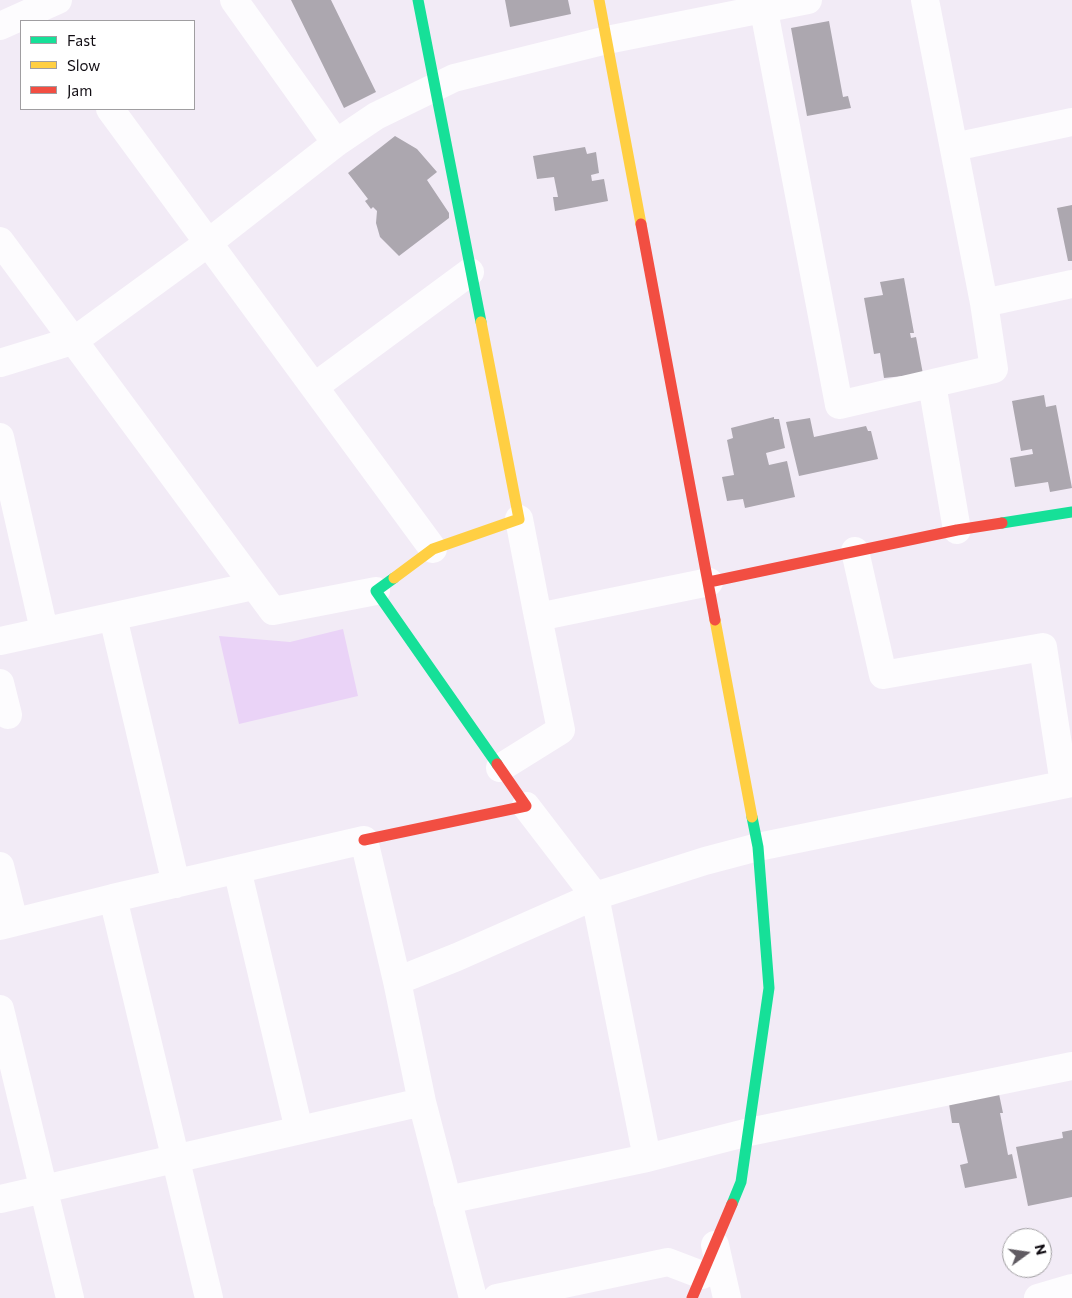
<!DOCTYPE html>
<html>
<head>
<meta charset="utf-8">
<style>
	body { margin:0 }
	#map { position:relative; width:1072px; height:1298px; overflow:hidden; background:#f2ebf6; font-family:Commissioner,sans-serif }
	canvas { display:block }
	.legend { position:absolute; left:20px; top:20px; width:175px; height:90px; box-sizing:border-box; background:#fff; border:1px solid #a09ea1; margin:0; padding:6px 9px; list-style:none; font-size:15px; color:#110d13 }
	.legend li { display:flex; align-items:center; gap:10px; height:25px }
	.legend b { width:25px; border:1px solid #a09ea1 }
	.north { position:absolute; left:1002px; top:1228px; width:50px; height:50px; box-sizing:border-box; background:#fff; border:1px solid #a09ea1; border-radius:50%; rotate:76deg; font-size:14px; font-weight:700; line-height:20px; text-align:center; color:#110d13 }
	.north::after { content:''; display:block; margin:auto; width:18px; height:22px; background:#605b62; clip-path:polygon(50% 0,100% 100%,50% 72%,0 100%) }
</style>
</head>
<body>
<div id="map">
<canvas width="1072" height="1298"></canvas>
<ul class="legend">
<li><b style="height:6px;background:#16e098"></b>Fast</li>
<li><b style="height:6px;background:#ffcf43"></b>Slow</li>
<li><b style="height:6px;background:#f24e42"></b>Jam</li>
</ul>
<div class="north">N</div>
</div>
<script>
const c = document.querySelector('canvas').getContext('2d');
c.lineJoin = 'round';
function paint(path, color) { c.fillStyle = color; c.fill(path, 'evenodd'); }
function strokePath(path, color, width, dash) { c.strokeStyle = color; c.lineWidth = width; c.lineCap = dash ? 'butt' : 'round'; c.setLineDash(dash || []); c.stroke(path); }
const green = new Path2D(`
	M 343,629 L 358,696 L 239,724 L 219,636 L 290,642 Z`);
const building = new Path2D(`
	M 291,0 L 331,0 L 376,92 L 344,108 Z
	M 505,0 L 568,0 L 571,14 L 510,27 Z
	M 829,21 L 843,97 L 848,96 L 851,108 L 807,116 L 791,28 Z
	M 395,136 L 417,149 L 437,172 L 427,180 L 449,213 L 449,218 L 399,256 L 380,237 L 376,223 L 377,211 L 373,207 L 371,209 L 365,201 L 368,199 L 348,173 Z
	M 585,147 L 587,154 L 596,152 L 599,173 L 591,175 L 592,181 L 604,179 L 608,201 L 555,211 L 553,197 L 558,197 L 554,177 L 537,179 L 533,156 Z
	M 1072,205 L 1072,261 L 1068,261 L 1057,208 Z
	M 904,278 L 914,333 L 910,333 L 911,338 L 916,337 L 923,374 L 884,378 L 880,353 L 874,354 L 864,298 L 883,295 L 880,282 Z
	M 1044,395 L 1046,407 L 1056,405 L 1072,488 L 1050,492 L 1048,482 L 1015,487 L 1010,458 L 1033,454 L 1032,449 L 1021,451 L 1012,401 Z
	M 774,417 L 774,419 L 779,419 L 785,448 L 766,453 L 769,465 L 787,461 L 795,497 L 745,508 L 743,499 L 727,501 L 722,477 L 734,475 L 727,440 L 733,438 L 731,428 Z
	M 810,418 L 814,437 L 866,426 L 868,431 L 871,431 L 878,459 L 799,476 L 786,422 Z
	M 999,1094 L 1003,1113 L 1000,1113 L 1008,1155 L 1012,1154 L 1017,1178 L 965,1188 L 960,1165 L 968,1163 L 959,1123 L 952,1123 L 949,1104 Z
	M 1072,1130 L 1072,1197 L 1028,1206 L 1016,1147 L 1063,1138 L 1062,1132 Z`);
const street = new Path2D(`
	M 234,0 L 336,143
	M 762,0 L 839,405 L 994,369 L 984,303 L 925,0
	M 0,26 L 58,0
	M 110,109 L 433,549
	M 954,147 L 1072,122
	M 0,241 L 273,611 L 376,591
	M 984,303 L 1072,284
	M 0,363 L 75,340 L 208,243 L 336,143 L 376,116 L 454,78 L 607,40 L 808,0
	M 932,384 L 957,530
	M 314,387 L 470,272
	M 0,437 L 44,630
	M 519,519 L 538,617 L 709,582
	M 855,551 L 883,675 L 1043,647 L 1064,784
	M 113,617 L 176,884
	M 0,641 L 253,586
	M 0,683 L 8,715
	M 500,768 L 561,730 L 538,617
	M 526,806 L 595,896 L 647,1158
	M 0,866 L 14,922
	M 237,869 L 299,1130
	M 113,898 L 364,840 L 397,981 L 422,1102 L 473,1298
	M 0,926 L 113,898 L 209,1298
	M 397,981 L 457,957 L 595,896 L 705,861 L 758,847 L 1072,783
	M 0,1009 L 70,1298
	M 0,1199 L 422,1102
	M 447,1200 L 647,1158 L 749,1132 L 1072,1066
	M 715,1245 L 727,1298
	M 497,1298 L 668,1262 L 702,1275
	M 1038,1298 L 1072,1288`);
const fast = new Path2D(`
	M 418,0 L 481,322
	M 1002,523 L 1072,512
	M 394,578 L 376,591 L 497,764
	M 732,1204 L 741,1182 L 769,988 L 758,847 L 752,817`);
const slow = new Path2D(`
	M 599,0 L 641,224
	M 394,578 L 433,549 L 519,519 L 481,322
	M 715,620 L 752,817`);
const jam = new Path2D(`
	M 641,224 L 715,620
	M 709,582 L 957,530 L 1002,523
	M 364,840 L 526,806 L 497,764
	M 692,1298 L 732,1204`);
paint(green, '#ead3f7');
paint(building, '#aca7af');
strokePath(street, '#fdfcfe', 28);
strokePath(fast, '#16e098', 11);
strokePath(slow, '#ffcf43', 11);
strokePath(jam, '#f24e42', 11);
</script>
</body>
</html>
